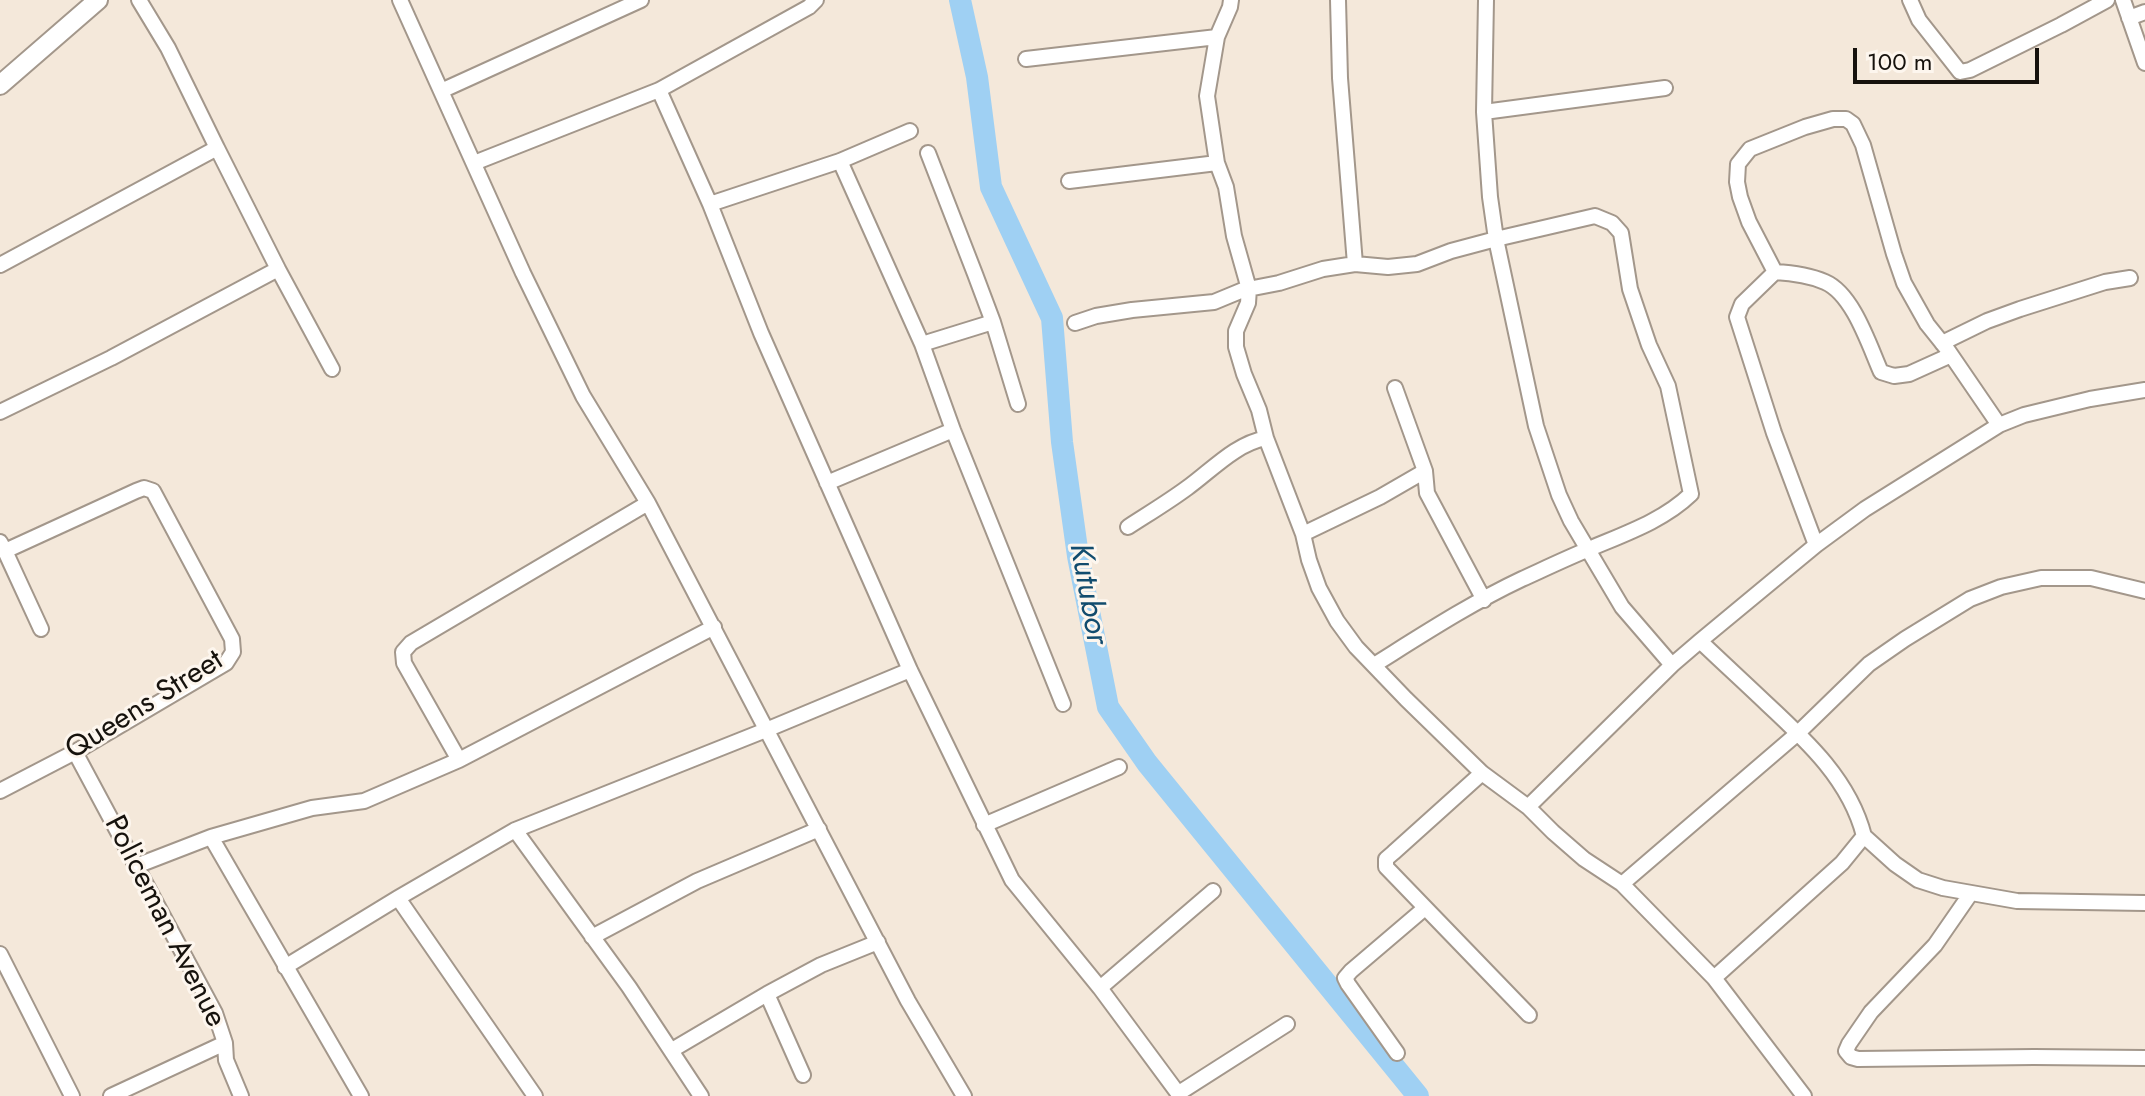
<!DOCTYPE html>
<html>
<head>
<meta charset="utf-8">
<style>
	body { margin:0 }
	#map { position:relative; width:2145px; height:1096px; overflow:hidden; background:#f4e8da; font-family:Jost,sans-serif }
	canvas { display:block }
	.scale { position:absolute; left:1853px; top:48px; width:186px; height:36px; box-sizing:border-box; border:4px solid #16120d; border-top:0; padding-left:10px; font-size:24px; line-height:28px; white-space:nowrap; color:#16120d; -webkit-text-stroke:6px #fdf6ee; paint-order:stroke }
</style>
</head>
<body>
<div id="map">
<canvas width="2145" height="1096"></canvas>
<div class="scale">100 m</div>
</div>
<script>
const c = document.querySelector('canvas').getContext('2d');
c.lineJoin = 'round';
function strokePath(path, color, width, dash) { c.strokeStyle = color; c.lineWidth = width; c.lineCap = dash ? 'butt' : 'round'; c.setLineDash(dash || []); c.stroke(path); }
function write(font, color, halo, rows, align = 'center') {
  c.font = font + ' Jost,sans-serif'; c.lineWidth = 6; c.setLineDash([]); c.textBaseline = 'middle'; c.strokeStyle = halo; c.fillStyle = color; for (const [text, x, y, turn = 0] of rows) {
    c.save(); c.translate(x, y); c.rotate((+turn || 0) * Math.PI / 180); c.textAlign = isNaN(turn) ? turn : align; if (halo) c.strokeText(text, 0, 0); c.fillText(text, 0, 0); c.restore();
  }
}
const river = new Path2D(`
	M 960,0 L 977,77 L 991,187 L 1052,318 L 1062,442 L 1078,556 L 1108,707 L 1147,763 L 1418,1096`);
const street = new Path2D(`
	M 139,0 L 168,48 L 217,148
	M 400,0 L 523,273 L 583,396 L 648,503 L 908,1001 L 964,1096
	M 1231,0 L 1230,7 L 1217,37 L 1207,96 L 1217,163 L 1226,187 L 1234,236 L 1249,289 L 1248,303 L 1236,331 L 1236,347 L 1244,374 L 1259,410 L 1266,438 L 1303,534 L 1309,560 L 1319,588 L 1337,621 L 1356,647 L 1406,699 L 1482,773 L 1528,807 L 1553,832 L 1584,859 L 1622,884 L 1714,978 L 1804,1096
	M 1338,0 L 1340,78 L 1355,264
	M 1486,0 L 1484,112 L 1490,197 L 1496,239 L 1536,426 L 1559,495 L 1571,521 L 1622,607 L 1672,665
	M 1910,0 L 1919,20 L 1960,72 L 1970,70 L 2061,25 L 2107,0
	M 2123,0 L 2145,63
	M 2129,18 L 2145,12
	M 1026,59 L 1217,37
	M 659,90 L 710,204 L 761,333 L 910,670 L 1012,880 L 1100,988 L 1180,1096
	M 441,91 L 641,0
	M 1484,112 L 1665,88
	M 928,153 L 975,274 L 993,322 L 1018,404
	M 840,161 L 922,344 L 953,430 L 1063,704
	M 474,163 L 659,90 L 809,7 L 816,0
	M 1069,181 L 1217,163
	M 710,204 L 840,161 L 910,131
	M 0,265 L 217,148 L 278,269 L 111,358 L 0,412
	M 278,269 L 332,369
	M 1775,272 L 1749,222 L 1740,197 L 1737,182 L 1738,164 L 1750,149 L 1805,127 L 1833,119 L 1846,119 L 1853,124 L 1863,145 L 1894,254 L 1904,283 L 1927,324 L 1947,349 L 1999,425
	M 1075,323 L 1096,316 L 1132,310 L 1214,302 L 1243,290 L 1279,283 L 1323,269 L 1355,264 L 1388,267 L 1417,264 L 1451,251 L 1496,239 L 1595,216 L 1612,223 L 1621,233 L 1630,289 L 1649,345 L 1668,386 L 1691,494 C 1663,521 1624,534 1589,549 C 1567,558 1544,569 1522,579 C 1471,603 1422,635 1374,665
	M 1942,343 L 1987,321 L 2020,309 L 2105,282 L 2130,278
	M 922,344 L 993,322
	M 1395,388 L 1425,471 L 1427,493 L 1484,600
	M 827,483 L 953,430
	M 1128,527 C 1148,514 1168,502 1187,488 C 1212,470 1235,444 1266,438
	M 1303,534 L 1380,497 L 1425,471
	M 0,542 L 5,551 L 136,491 L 144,488 L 153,491 L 232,639 L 233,652 L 226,663 L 75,752 L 0,791
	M 1816,545 L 1774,433 L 1737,317 L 1742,304 L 1775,272 C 1793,273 1809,275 1825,282 C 1853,294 1869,345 1881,372 L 1894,376 L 1909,374 L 1951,355
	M 5,551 L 41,629
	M 1700,641 C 1722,662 1745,683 1767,704 C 1808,742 1850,781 1864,836 L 1842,863 L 1714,978
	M 75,752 L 215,1013 L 225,1043 L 226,1060 L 241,1096
	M 459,760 L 404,663 L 403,652 L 411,643 L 648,503
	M 1482,773 L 1393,853 L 1386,859 L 1386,867 L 1529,1015
	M 1528,807 L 1672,665 L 1700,641 L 1816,545 L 1865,509 L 1999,425 L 2024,415 L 2090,399 L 2145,390
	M 984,825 L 1119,767
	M 515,830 L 629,987 L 701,1096
	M 1864,836 L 1895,864 L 1918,880 L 1943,888 L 2017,901 L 2145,903
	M 211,837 L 361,1096
	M 136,866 L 211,837 L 312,808 L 364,801 L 459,760 L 714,627
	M 1622,884 L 1798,733 L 1869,664 L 1905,639 L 1970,599 L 2001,587 L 2041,578 L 2091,578 L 2145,591
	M 1971,893 L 1935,945 L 1871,1012 L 1849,1044 L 1846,1051 L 1851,1057 L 1858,1059 L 2034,1057 L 2145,1058
	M 398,898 L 535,1096
	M 592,937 L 697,881 L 819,829
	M 0,954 L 72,1096
	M 285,967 L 398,898 L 515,830 L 766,730 L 910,670
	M 1100,988 L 1213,891
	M 767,994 L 803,1075
	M 672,1050 L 767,994 L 821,965 L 878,942
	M 1397,1053 L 1348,984 L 1345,978 L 1351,971 L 1425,908
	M 1179,1093 L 1287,1024
	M 111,1096 L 225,1043`);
const secondary = new Path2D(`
	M 0,85 L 98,0`);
const streetNames = [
	["Queens Street",145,706,-32],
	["Policeman Avenue",164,922,63]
];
const waterNames = [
	["Kutubor",1087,594,80]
];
strokePath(river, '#9fd0f3', 22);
strokePath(street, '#a3978b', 18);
strokePath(secondary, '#a3978b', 22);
strokePath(street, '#fff', 14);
strokePath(secondary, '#fff', 18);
write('30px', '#16120d', '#fdf6ee', streetNames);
write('italic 32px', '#124c6e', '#fdf6ee', waterNames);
</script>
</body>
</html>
